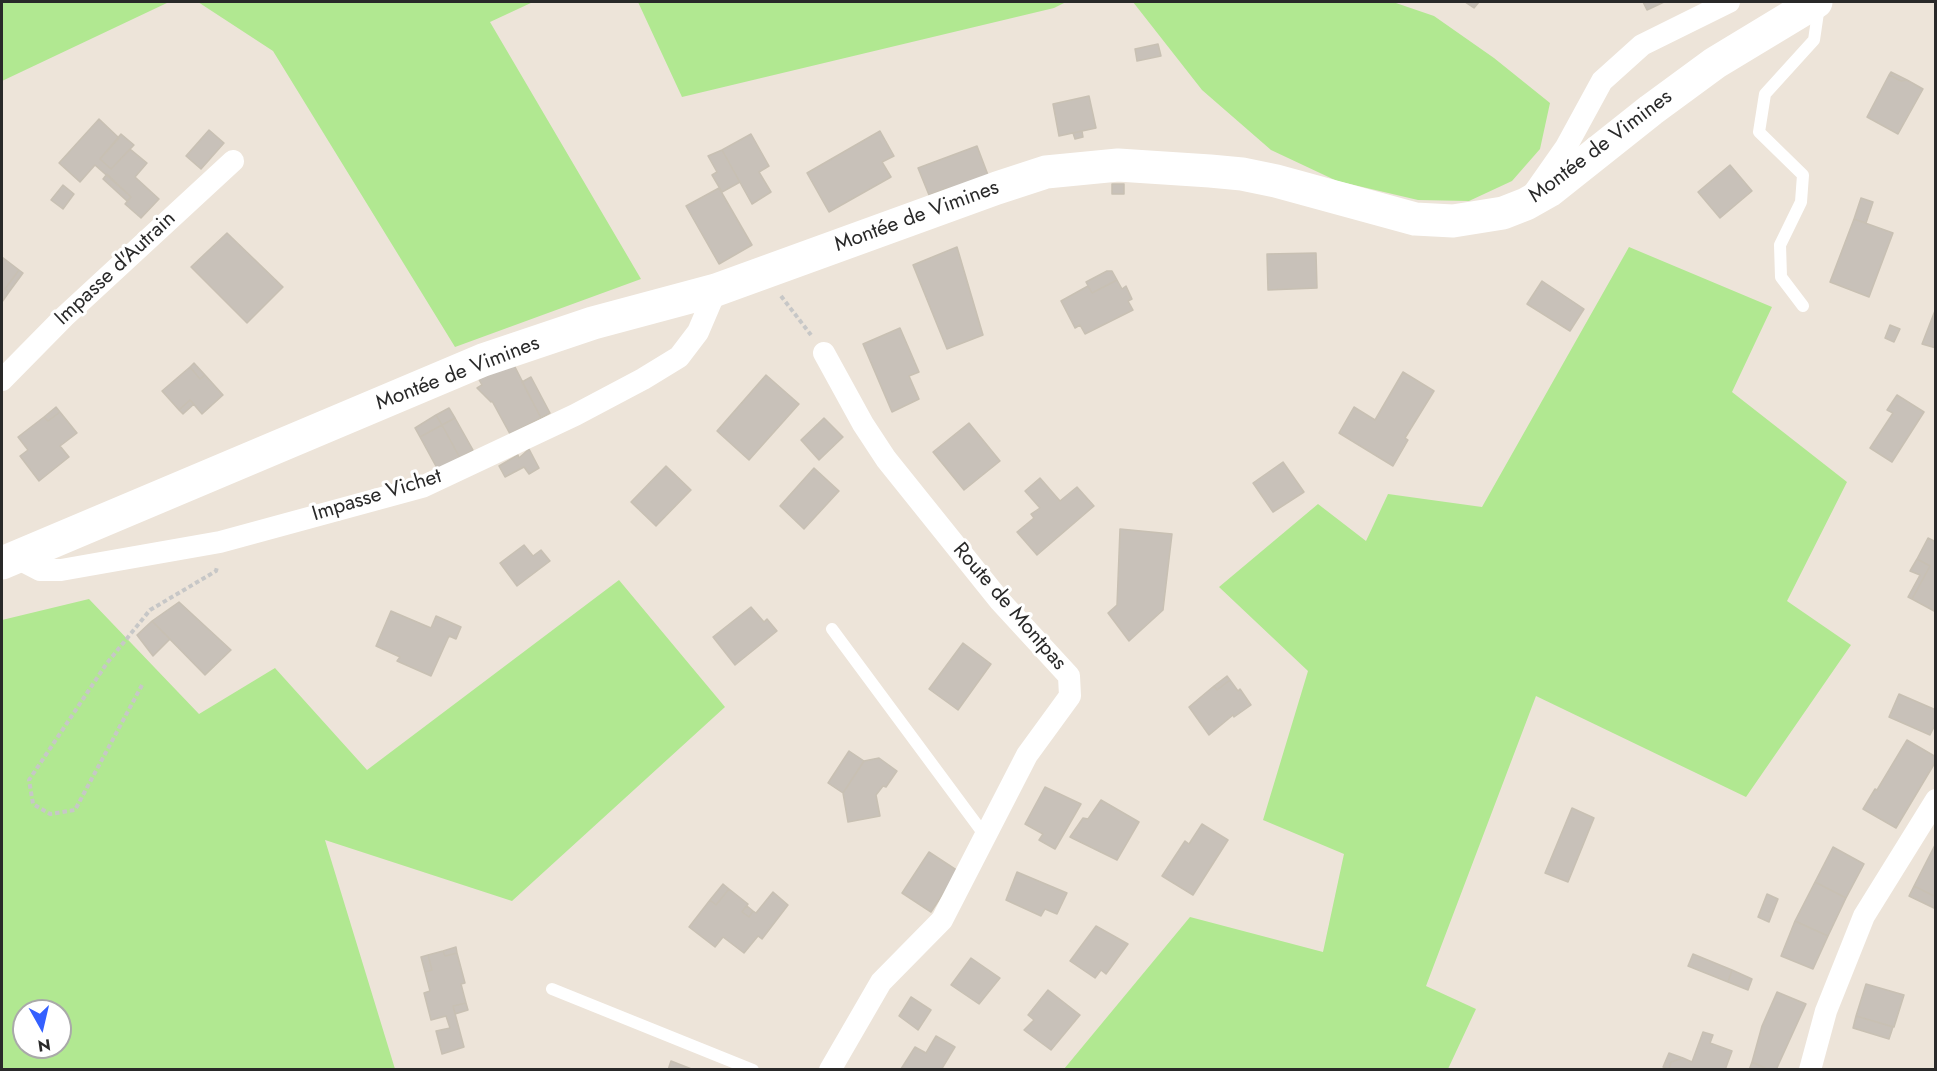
<!DOCTYPE html>
<html>
<head>
<meta charset="utf-8">
<style>
	body { margin:0 }
	#map { position:relative; width:1937px; height:1071px; overflow:hidden; background:#ede4d9; font-family:Jost,sans-serif }
	canvas { display:block }
	.frame { position:absolute; inset:0; border:3px solid #292929; pointer-events:none }
	.north { position:absolute; left:12px; top:999px; width:60px; height:60px; box-sizing:border-box; background:#fff; border:2px solid #a9a9a9; border-radius:50%; rotate:172deg; font-size:16px; font-weight:700; line-height:24px; text-align:center; color:#292929 }
	.north::after { content:''; display:block; margin:auto; width:21px; height:27px; background:#3460ff; clip-path:polygon(50% 0,100% 100%,50% 72%,0 100%) }
</style>
</head>
<body>
<div id="map">
<canvas width="1937" height="1071"></canvas>
<div class="frame"></div>
<div class="north">N</div>
</div>
<script>
const c = document.querySelector('canvas').getContext('2d');
c.lineJoin = 'round';
function paint(path, color) { c.fillStyle = color; c.fill(path, 'evenodd'); }
function strokePath(path, color, width, dash) { c.strokeStyle = color; c.lineWidth = width; c.lineCap = dash ? 'butt' : 'round'; c.setLineDash(dash || []); c.stroke(path); }
function write(font, color, halo, rows, align = 'center') {
  c.font = font + ' Jost,sans-serif'; c.lineWidth = 6; c.setLineDash([]); c.textBaseline = 'middle'; c.strokeStyle = halo; c.fillStyle = color; for (const [text, x, y, turn = 0] of rows) {
    c.save(); c.translate(x, y); c.rotate((+turn || 0) * Math.PI / 180); c.textAlign = isNaN(turn) ? turn : align; if (halo) c.strokeText(text, 0, 0); c.fillText(text, 0, 0); c.restore();
  }
}
const green = new Path2D(`
	M 2,2 L 169,2 L 2,81 Z
	M 198,2 L 533,2 L 490,22 L 641,279 L 455,347 L 273,51 Z
	M 638,2 L 1066,2 L 1054,8 L 682,97 Z
	M 1133,2 L 1393,2 L 1434,16 L 1494,58 L 1550,103 L 1540,149 L 1512,181 L 1469,201 L 1418,200 L 1337,181 L 1271,150 L 1202,90 Z
	M 1629,247 L 1772,307 L 1732,392 L 1847,482 L 1787,601 L 1851,645 L 1746,797 L 1536,696 L 1426,986 L 1476,1009 L 1448,1069 L 1064,1069 L 1190,917 L 1323,952 L 1344,854 L 1263,820 L 1308,671 L 1219,587 L 1318,504 L 1366,541 L 1388,494 L 1482,507 Z
	M 619,580 L 725,707 L 512,901 L 325,840 L 395,1069 L 2,1069 L 2,620 L 89,599 L 199,714 L 275,668 L 367,770 ZM 24,1011 L 60,1011 L 60,1047 L 24,1047 Z`);
const building = new Path2D(`
	M 1465,2 L 1479,2 L 1474,8 Z
	M 1643,2 L 1664,2 L 1647,10 Z
	M 1158,44 L 1161,56 L 1137,61 L 1135,49 Z
	M 1891,72 L 1907,80 L 1901,81 L 1889,75 Z
	M 1889,75 L 1901,81 L 1907,80 L 1923,89 L 1898,134 L 1867,117 Z
	M 1089,96 L 1096,128 L 1059,136 L 1053,104 Z
	M 99,119 L 119,138 L 100,159 L 111,169 L 130,149 L 147,163 L 135,177 L 159,199 L 141,218 L 125,204 L 131,197 L 95,165 L 80,182 L 59,163 Z
	M 209,130 L 224,143 L 201,169 L 186,156 Z
	M 880,131 L 894,156 L 882,162 L 891,177 L 829,212 L 807,173 Z
	M 1082,131 L 1083,137 L 1075,139 L 1073,133 Z
	M 121,134 L 134,145 L 111,169 L 100,159 Z
	M 751,134 L 769,166 L 759,172 L 771,192 L 752,204 L 722,150 Z
	M 977,146 L 988,175 L 949,191 L 948,188 L 929,195 L 918,168 Z
	M 722,150 L 740,182 L 722,192 L 712,175 L 717,172 L 708,156 Z
	M 1730,165 L 1752,191 L 1720,218 L 1698,192 Z
	M 107,174 L 131,197 L 127,201 L 103,179 Z
	M 1112,184 L 1124,184 L 1124,194 L 1112,194 Z
	M 63,185 L 74,194 L 63,209 L 51,200 Z
	M 719,188 L 752,245 L 719,264 L 686,206 Z
	M 1861,198 L 1873,202 L 1866,223 L 1854,219 Z
	M 1854,219 L 1893,233 L 1869,297 L 1830,282 Z
	M 227,233 L 283,287 L 247,323 L 191,267 Z
	M 957,247 L 983,335 L 947,349 L 913,265 Z
	M 1316,253 L 1317,288 L 1268,290 L 1267,254 Z
	M 2,257 L 19,270 L 5,289 L 9,292 L 2,302 Z
	M 19,270 L 23,273 L 9,292 L 5,289 Z
	M 1107,271 L 1112,271 L 1117,280 L 1092,293 L 1086,282 Z
	M 1117,280 L 1122,289 L 1126,286 L 1132,299 L 1128,301 L 1133,310 L 1085,334 L 1080,325 L 1075,328 L 1061,301 L 1088,286 L 1092,293 Z
	M 1542,281 L 1584,309 L 1570,331 L 1527,304 Z
	M 1936,308 L 1936,348 L 1922,344 Z
	M 1890,325 L 1900,329 L 1894,342 L 1885,338 Z
	M 900,328 L 919,372 L 909,376 L 919,399 L 892,412 L 863,344 Z
	M 194,363 L 205,375 L 200,379 L 190,367 Z
	M 513,363 L 541,418 L 510,434 L 492,401 L 491,402 L 477,388 L 482,385 L 477,376 Z
	M 190,367 L 200,379 L 205,375 L 223,395 L 202,414 L 190,400 L 179,410 L 162,391 Z
	M 1403,372 L 1434,391 L 1405,438 L 1408,440 L 1393,466 L 1339,433 L 1354,407 L 1375,420 Z
	M 766,375 L 799,404 L 749,460 L 717,431 Z
	M 531,377 L 550,413 L 541,418 L 522,382 Z
	M 1897,395 L 1924,412 L 1892,462 L 1870,448 L 1893,413 L 1887,410 Z
	M 190,400 L 194,404 L 183,414 L 179,410 Z
	M 56,407 L 60,412 L 48,421 L 44,417 Z
	M 449,408 L 455,418 L 442,425 L 436,415 Z
	M 60,412 L 77,433 L 60,446 L 69,457 L 39,481 L 20,456 L 28,450 L 18,437 L 44,417 L 48,421 Z
	M 436,415 L 442,425 L 420,437 L 415,428 Z
	M 455,418 L 473,450 L 460,458 L 442,425 Z
	M 824,418 L 843,437 L 819,460 L 801,440 Z
	M 969,423 L 1000,461 L 964,490 L 933,452 Z
	M 442,425 L 460,458 L 438,470 L 420,437 Z
	M 529,449 L 539,468 L 529,474 L 524,467 L 505,477 L 499,466 L 518,455 L 519,458 Z
	M 1283,462 L 1304,492 L 1273,512 L 1253,483 Z
	M 666,466 L 691,490 L 656,526 L 631,502 Z
	M 814,468 L 839,491 L 804,529 L 780,506 Z
	M 1040,478 L 1060,501 L 1077,487 L 1094,506 L 1037,555 L 1017,532 L 1034,518 L 1031,514 L 1040,508 L 1025,491 Z
	M 1120,529 L 1172,534 L 1163,610 L 1129,641 L 1108,613 L 1117,605 Z
	M 1928,538 L 1936,542 L 1936,612 L 1912,599 L 1930,566 L 1917,559 Z
	M 524,545 L 533,556 L 541,550 L 550,561 L 517,586 L 500,563 Z
	M 1917,559 L 1930,566 L 1912,599 L 1908,597 L 1920,575 L 1910,571 Z
	M 179,602 L 231,650 L 205,675 L 152,621 Z
	M 751,607 L 764,622 L 767,619 L 777,631 L 735,665 L 713,637 Z
	M 391,611 L 431,628 L 436,616 L 461,627 L 456,639 L 449,636 L 431,676 L 397,661 L 400,657 L 376,646 Z
	M 152,621 L 170,639 L 153,656 L 137,635 Z
	M 963,643 L 991,664 L 958,710 L 929,689 Z
	M 1227,676 L 1230,680 L 1217,690 L 1214,686 Z
	M 1230,680 L 1238,691 L 1240,689 L 1251,705 L 1234,717 L 1233,715 L 1209,735 L 1189,707 L 1214,686 L 1217,690 Z
	M 1899,694 L 1936,710 L 1936,723 L 1930,735 L 1889,717 Z
	M 1907,740 L 1936,757 L 1936,761 L 1896,828 L 1863,809 L 1875,789 L 1877,790 Z
	M 849,751 L 864,761 L 843,793 L 828,783 Z
	M 879,758 L 897,771 L 886,787 L 883,786 L 876,795 L 880,816 L 848,822 L 843,793 L 864,761 Z
	M 1045,787 L 1081,804 L 1055,849 L 1039,840 L 1043,834 L 1025,824 Z
	M 1101,800 L 1139,822 L 1117,860 L 1070,837 L 1083,818 L 1088,819 Z
	M 1572,808 L 1594,818 L 1568,882 L 1545,873 Z
	M 1202,824 L 1228,840 L 1193,895 L 1162,876 L 1185,841 L 1189,844 Z
	M 1936,843 L 1936,897 L 1914,886 Z
	M 1833,847 L 1864,864 L 1846,898 L 1815,882 Z
	M 929,852 L 958,871 L 931,912 L 902,893 Z
	M 1017,872 L 1067,893 L 1057,914 L 1045,909 L 1041,916 L 1006,900 Z
	M 1815,882 L 1846,898 L 1828,936 L 1795,921 Z
	M 723,884 L 729,889 L 716,905 L 710,900 Z
	M 1914,886 L 1936,897 L 1936,909 L 1909,896 Z
	M 729,889 L 748,904 L 742,912 L 749,917 L 753,911 L 756,913 L 773,892 L 788,905 L 762,939 L 758,936 L 744,953 L 723,937 L 715,947 L 689,927 L 710,900 L 716,905 Z
	M 1767,894 L 1778,899 L 1769,922 L 1758,917 Z
	M 747,906 L 753,911 L 749,917 L 742,912 Z
	M 1795,921 L 1828,936 L 1813,969 L 1781,956 Z
	M 1096,926 L 1128,944 L 1106,974 L 1101,970 L 1095,978 L 1070,961 Z
	M 456,947 L 457,953 L 445,956 L 443,951 Z
	M 443,951 L 445,956 L 457,953 L 465,983 L 461,984 L 466,1003 L 453,1006 L 464,1047 L 442,1054 L 436,1031 L 450,1028 L 446,1016 L 431,1020 L 424,993 L 430,991 L 425,972 L 432,970 L 428,955 Z
	M 1693,954 L 1732,970 L 1728,982 L 1688,966 Z
	M 428,955 L 432,970 L 425,972 L 421,957 Z
	M 971,958 L 1000,978 L 979,1004 L 951,985 Z
	M 1732,970 L 1752,979 L 1748,990 L 1728,982 Z
	M 1866,984 L 1904,995 L 1894,1027 L 1856,1016 Z
	M 1048,990 L 1080,1015 L 1051,1050 L 1024,1030 L 1034,1020 L 1028,1015 Z
	M 1777,992 L 1806,1004 L 1776,1070 L 1769,1070 L 1752,1062 L 1762,1026 Z
	M 911,997 L 931,1010 L 918,1030 L 899,1016 Z
	M 466,1003 L 468,1010 L 455,1014 L 453,1006 Z
	M 1856,1016 L 1893,1027 L 1889,1039 L 1853,1028 Z
	M 1703,1032 L 1713,1035 L 1710,1043 L 1732,1051 L 1725,1070 L 1669,1069 L 1671,1062 L 1683,1058 L 1692,1062 Z
	M 936,1036 L 955,1047 L 941,1070 L 901,1069 L 915,1047 L 926,1053 Z
	M 1669,1053 L 1683,1058 L 1671,1062 L 1669,1069 L 1663,1067 Z
	M 671,1061 L 694,1070 L 668,1070 Z
	M 1752,1062 L 1769,1070 L 1749,1070 Z`);
const path = new Path2D(`
	M 781,296 L 811,335
	M 142,685 L 75,810 L 50,814 L 33,804 L 29,780 L 107,663 L 150,610 L 216,571 L 217,567`);
const lane = new Path2D(`
	M 1803,306 L 1781,277 L 1780,245 L 1801,202 L 1803,175 L 1759,132 L 1765,94 L 1814,40 L 1819,6
	M 832,629 L 986,837
	M 552,989 L 753,1070`);
const street = new Path2D(`
	M 1533,194 L 1566,147 L 1602,81 L 1642,45 L 1729,2
	M 824,353 L 863,424 L 886,459 L 1000,601 L 1069,676 L 1070,696 L 1027,755 L 942,920 L 881,982 L 830,1070
	M 2,380 L 64,317 L 233,161
	M 15,557 L 40,570 L 61,570 L 220,542 L 422,487 L 575,415 L 643,379 L 679,357 L 698,332 L 716,290
	M 1810,1070 L 1826,1011 L 1864,916 L 1936,800`);
const secondary = new Path2D(`
	M 2,563 L 483,360 L 593,323 L 716,290 L 997,188 L 1046,172 L 1118,165 L 1210,171 L 1242,174 L 1276,181 L 1415,219 L 1453,221 L 1503,213 L 1526,204 L 1549,191 L 1651,110 L 1715,63 L 1816,2`);
const streetNames = [
	["Montée de Vimines",1601,147,-37],
	["Montée de Vimines",917,217,-20],
	["Impasse d'Autrain",116,269,-43],
	["Montée de Vimines",458,374,-21],
	["Impasse Vichet",377,496,-17],
	["Route de Montpas",1009,607,49]
];
paint(green, '#b1e891');
paint(building, '#c8c1b9');
strokePath(building, '#c8c0b3', 1.5);
strokePath(path, '#c7c7c7', 4, [4.5, 3]);
strokePath(lane, '#fff', 12);
strokePath(street, '#fff', 22);
strokePath(secondary, '#fff', 33);
write('21px', '#292929', '#fff', streetNames);
</script>
</body>
</html>
